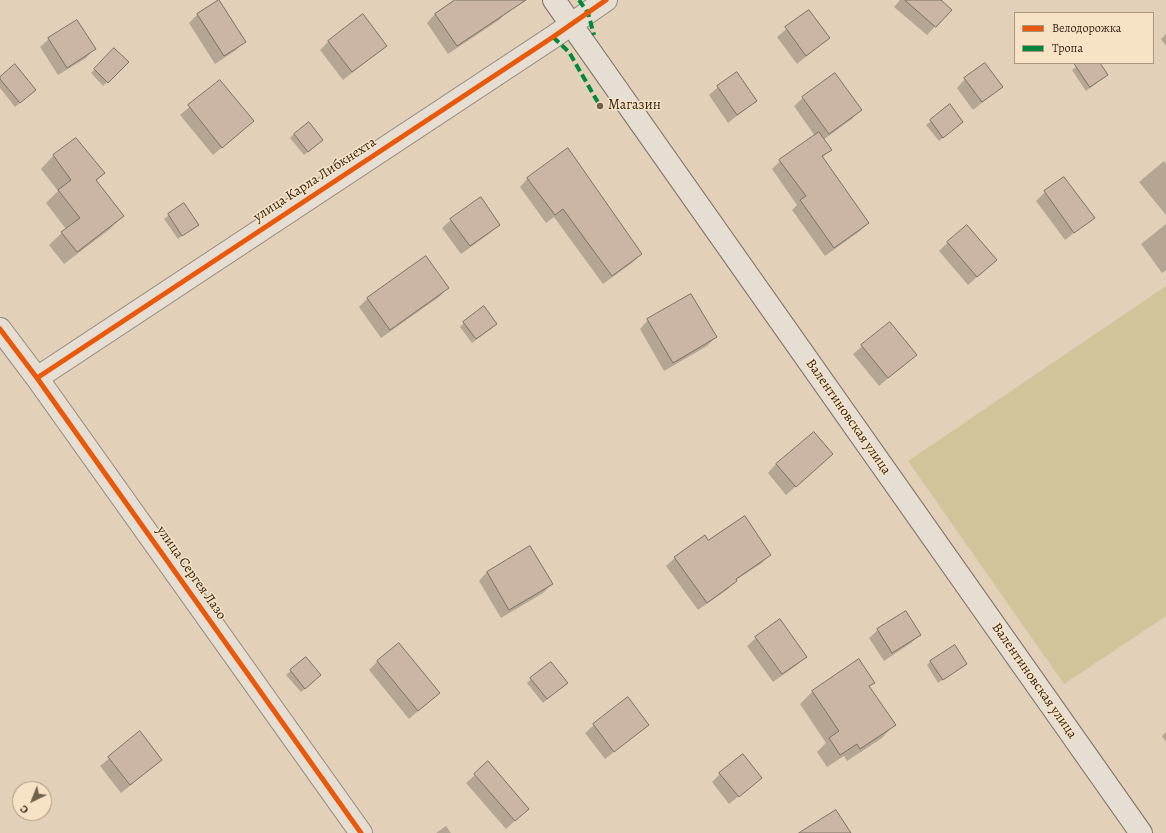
<!DOCTYPE html>
<html>
<head>
<meta charset="utf-8">
<style>
	body { margin:0 }
	#map { position:relative; width:1166px; height:833px; overflow:hidden; background:#e2d0b8; font-family:Alegreya,serif }
	canvas { display:block }
	.legend { position:absolute; left:1014px; top:12px; width:140px; height:52px; box-sizing:border-box; background:#f7e2c6; border:1px solid #a9967e; margin:0; padding:5px 7px; list-style:none; font-size:12px; color:#332513 }
	.legend li { display:flex; align-items:center; gap:8px; height:20px }
	.legend b { width:20px; border:1px solid #a9967e }
	.north { position:absolute; left:12px; top:781px; width:40px; height:40px; box-sizing:border-box; background:#f7e2c6; border:1px solid #a9967e; border-radius:50%; rotate:223deg; font-size:11px; font-weight:700; line-height:16px; text-align:center; color:#332513 }
	.north::after { content:''; display:block; margin:auto; width:14px; height:18px; background:#70614d; clip-path:polygon(50% 0,100% 100%,50% 72%,0 100%) }
</style>
</head>
<body>
<div id="map">
<canvas width="1166" height="833"></canvas>
<ul class="legend">
<li><b style="height:5px;background:#e8590c"></b>Велодорожка</li>
<li><b style="height:5px;background:#00873e"></b>Тропа</li>
</ul>
<div class="north">С</div>
</div>
<script>
const c = document.querySelector('canvas').getContext('2d');
c.lineJoin = 'round';
function paint(path, color) { c.fillStyle = color; c.fill(path, 'evenodd'); }
function strokePath(path, color, width, dash) { c.strokeStyle = color; c.lineWidth = width; c.lineCap = dash ? 'butt' : 'round'; c.setLineDash(dash || []); c.stroke(path); }
function write(font, color, halo, rows, align = 'center') {
  c.font = font + ' Alegreya,serif'; c.lineWidth = 3; c.setLineDash([]); c.textBaseline = 'middle'; c.strokeStyle = halo; c.fillStyle = color; for (const [text, x, y, turn = 0] of rows) {
    c.save(); c.translate(x, y); c.rotate((+turn || 0) * Math.PI / 180); c.textAlign = isNaN(turn) ? turn : align; if (halo) c.strokeText(text, 0, 0); c.fillText(text, 0, 0); c.restore();
  }
}
const green = new Path2D(`
	M 1166,286 L 1166,616 L 1064,684 L 908,461 Z`);
const shadow = new Path2D(`
	M 457,0 L 500,0 L 508,11 L 499,20 L 448,54 L 427,23 L 435,14 Z
	M 900,0 L 939,0 L 950,10 L 927,35 L 894,7 Z
	M 219,1 L 245,41 L 236,50 L 215,64 L 189,23 L 197,15 Z
	M 808,11 L 829,38 L 797,64 L 777,37 Z
	M 1166,34 L 1166,46 L 1161,39 Z
	M 49,39 L 94,49 L 86,58 L 58,75 L 40,47 Z
	M 329,41 L 386,46 L 343,80 L 320,50 Z
	M 114,50 L 127,62 L 103,86 L 91,73 Z
	M 1081,63 L 1099,63 L 1107,75 L 1086,91 L 1072,70 Z
	M 0,78 L 31,94 L 15,107 L 0,88 Z
	M 965,79 L 1002,87 L 973,110 L 957,88 Z
	M 220,81 L 253,121 L 213,155 L 180,115 Z
	M 718,87 L 756,101 L 728,123 L 709,95 Z
	M 803,98 L 860,110 L 852,119 L 823,140 L 830,150 L 822,158 L 868,223 L 860,231 L 825,256 L 792,210 L 797,205 L 772,169 L 780,161 L 815,136 L 794,106 Z
	M 950,106 L 962,122 L 939,141 L 926,125 Z
	M 294,134 L 318,144 L 304,155 L 290,138 Z
	M 76,139 L 104,173 L 96,181 L 123,216 L 110,229 L 64,264 L 49,245 L 66,229 L 46,203 L 58,191 L 41,169 L 53,156 Z
	M 1164,161 L 1166,164 L 1166,215 L 1139,182 Z
	M 528,178 L 641,254 L 632,263 L 603,284 L 554,217 L 546,223 L 520,187 Z
	M 1045,192 L 1093,218 L 1065,240 L 1036,201 Z
	M 184,204 L 197,225 L 178,239 L 164,219 Z
	M 451,220 L 499,225 L 490,233 L 461,254 L 442,228 Z
	M 1166,224 L 1166,270 L 1162,273 L 1141,244 Z
	M 948,242 L 987,268 L 968,285 L 939,251 Z
	M 448,288 L 439,297 L 381,338 L 359,307 L 368,298 Z
	M 648,320 L 716,337 L 707,346 L 664,371 L 640,329 Z
	M 464,323 L 492,328 L 472,343 L 460,327 Z
	M 890,323 L 915,355 L 879,386 L 853,354 Z
	M 832,454 L 786,495 L 768,473 L 776,464 Z
	M 708,542 L 770,554 L 762,563 L 736,580 L 728,589 L 698,610 L 666,566 L 675,558 Z
	M 487,572 L 552,584 L 543,593 L 501,618 L 479,581 Z
	M 878,630 L 920,635 L 911,643 L 884,661 L 869,638 Z
	M 756,638 L 806,656 L 797,665 L 773,682 L 747,646 Z
	M 306,658 L 316,679 L 301,692 L 286,675 Z
	M 378,661 L 439,693 L 409,719 L 369,670 Z
	M 931,661 L 965,664 L 938,683 L 927,665 Z
	M 531,679 L 562,687 L 543,703 L 527,683 Z
	M 874,683 L 869,687 L 894,725 L 882,738 L 847,761 L 844,756 L 827,767 L 817,752 L 826,743 L 800,704 L 813,691 Z
	M 594,725 L 648,725 L 605,759 L 585,733 Z
	M 1166,732 L 1166,742 L 1162,736 Z
	M 140,733 L 161,760 L 121,793 L 100,766 Z
	M 720,774 L 761,778 L 729,804 L 712,782 Z
	M 475,775 L 528,809 L 506,829 L 466,783 Z
	M 446,826 L 451,833 L 436,833 Z`);
const building = new Path2D(`
	M 219,0 L 246,42 L 224,56 L 197,14 Z
	M 455,0 L 526,0 L 457,46 L 435,14 Z
	M 905,0 L 941,0 L 952,10 L 936,27 Z
	M 809,10 L 830,38 L 806,56 L 785,27 Z
	M 363,14 L 387,46 L 352,72 L 328,41 Z
	M 77,20 L 96,49 L 67,68 L 48,38 Z
	M 114,48 L 129,62 L 108,83 L 94,69 Z
	M 985,63 L 1003,87 L 982,102 L 964,78 Z
	M 1074,63 L 1100,63 L 1108,75 L 1090,87 Z
	M 15,64 L 36,90 L 20,103 L 0,79 L 0,77 Z
	M 737,72 L 757,101 L 737,115 L 717,86 Z
	M 835,73 L 862,110 L 829,134 L 802,97 Z
	M 220,80 L 254,121 L 222,148 L 188,105 Z
	M 950,104 L 963,122 L 943,138 L 930,120 Z
	M 309,122 L 323,140 L 308,152 L 294,134 Z
	M 819,132 L 832,150 L 822,156 L 869,223 L 834,248 L 800,200 L 806,196 L 779,160 Z
	M 76,138 L 105,173 L 96,180 L 124,216 L 77,252 L 61,232 L 80,218 L 58,190 L 71,180 L 53,155 Z
	M 568,148 L 642,254 L 612,276 L 563,209 L 555,215 L 527,178 Z
	M 1064,177 L 1095,218 L 1074,233 L 1044,191 Z
	M 481,197 L 500,225 L 470,246 L 450,219 Z
	M 184,203 L 199,225 L 182,236 L 168,214 Z
	M 967,225 L 997,260 L 977,277 L 947,242 Z
	M 426,256 L 449,288 L 390,330 L 367,298 Z
	M 691,294 L 717,337 L 673,363 L 647,319 Z
	M 484,306 L 497,324 L 476,339 L 463,322 Z
	M 890,322 L 917,355 L 888,378 L 861,345 Z
	M 814,432 L 833,454 L 796,487 L 776,464 Z
	M 745,516 L 771,555 L 736,579 L 737,581 L 707,603 L 674,557 L 705,535 L 708,540 Z
	M 530,546 L 553,584 L 509,610 L 487,572 Z
	M 906,611 L 921,635 L 892,653 L 877,629 Z
	M 780,619 L 807,657 L 782,674 L 755,637 Z
	M 399,643 L 440,693 L 418,711 L 377,661 Z
	M 955,645 L 967,664 L 943,680 L 930,661 Z
	M 306,657 L 321,675 L 305,689 L 290,670 Z
	M 859,659 L 875,683 L 869,686 L 896,725 L 860,749 L 857,744 L 840,755 L 829,738 L 839,731 L 812,691 Z
	M 551,662 L 568,683 L 547,699 L 530,678 Z
	M 628,697 L 649,725 L 614,752 L 593,724 Z
	M 140,731 L 162,760 L 130,785 L 108,757 Z
	M 743,754 L 762,778 L 739,797 L 719,773 Z
	M 488,761 L 529,809 L 515,821 L 474,774 Z
	M 836,810 L 851,833 L 799,833 Z`);
const minor = new Path2D(`
	M 0,329 L 37,378 L 361,833
	M 37,378 L 553,37 L 606,0`);
const secondary = new Path2D(`
	M 554,0 L 1141,833`);
const quiet = new Path2D(`
	M 579,0 L 588,13 L 594,35
	M 553,37 L 569,52 L 600,106`);
const cycleway = new Path2D(`
	M 0,329 L 37,378 L 361,833
	M 37,378 L 553,37 L 606,0`);
const markers = [
	[600,106,4,"#70614d"]
];
const poiNames = [
	["Магазин",608,106]
];
const streetNames = [
	["улица Карла Либкнехта",315,180,-33],
	["Валентиновская улица",848,417,55],
	["улица Сергея Лазо",191,573,55],
	["Валентиновская улица",1034,681,55]
];
paint(green, '#d1c49a');
paint(shadow, '#0003');
paint(building, '#cbb6a3');
strokePath(building, '#7c7163', 1);
strokePath(minor, '#948879', 24);
strokePath(secondary, '#7c7163', 24);
strokePath(minor, '#e6ded2', 22);
strokePath(secondary, '#e6ded2', 22);
strokePath(quiet, '#00873e', 4, [8, 4]);
strokePath(cycleway, '#e8590c', 5);
for (const [x, y, r, color] of markers) { const dot = new Path2D(); dot.arc(x, y, r, 0, 2 * Math.PI); c.fillStyle = color; c.fill(dot); strokePath(dot, '#f7e2c6', 1.5); }
write('14px', '#332513', '#f7e2c6', poiNames, 'left');
write('14px', '#332513', '#f7e2c6', streetNames);
</script>
</body>
</html>
